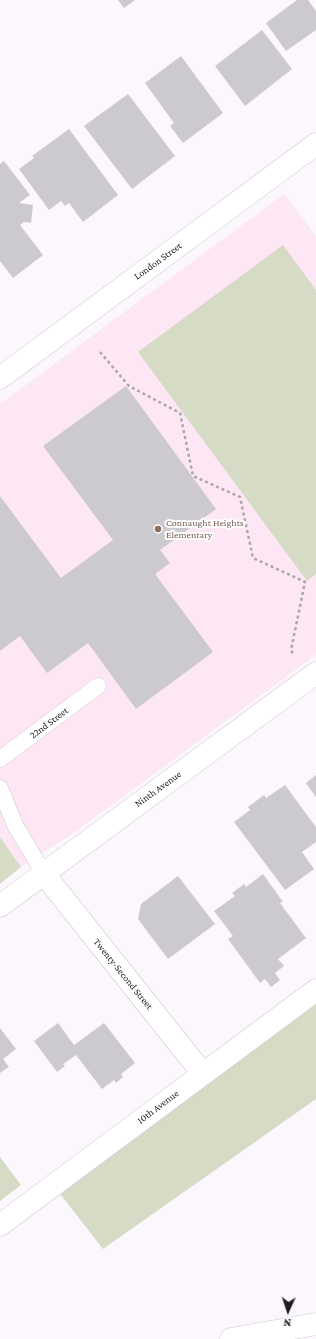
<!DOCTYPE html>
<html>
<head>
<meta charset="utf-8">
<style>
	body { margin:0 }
	#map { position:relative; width:316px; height:1339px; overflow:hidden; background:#fbf7fd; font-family:"Crimson Pro",serif }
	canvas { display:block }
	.north { position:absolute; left:268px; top:1291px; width:40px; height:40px; -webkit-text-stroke:3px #fff; paint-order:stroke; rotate:183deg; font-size:11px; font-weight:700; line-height:16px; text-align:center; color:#1d1c1e }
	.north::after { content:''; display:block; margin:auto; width:14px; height:18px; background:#1d1c1e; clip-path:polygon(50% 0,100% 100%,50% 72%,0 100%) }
</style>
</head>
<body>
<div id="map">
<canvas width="316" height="1339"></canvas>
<div class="north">N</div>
</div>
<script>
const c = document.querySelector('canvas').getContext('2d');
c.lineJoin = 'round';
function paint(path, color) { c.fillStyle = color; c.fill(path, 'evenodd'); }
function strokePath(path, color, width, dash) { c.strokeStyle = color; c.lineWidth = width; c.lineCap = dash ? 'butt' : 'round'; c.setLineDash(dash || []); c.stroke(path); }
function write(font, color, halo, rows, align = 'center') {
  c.font = font + ' "Crimson Pro",serif'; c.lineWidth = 4; c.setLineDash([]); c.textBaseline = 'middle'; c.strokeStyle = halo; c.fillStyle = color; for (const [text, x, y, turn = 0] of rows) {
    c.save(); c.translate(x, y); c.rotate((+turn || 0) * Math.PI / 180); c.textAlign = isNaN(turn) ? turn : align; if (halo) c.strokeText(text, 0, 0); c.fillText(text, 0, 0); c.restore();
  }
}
const education = new Path2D(`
	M 284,194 L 316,236 L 316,655 L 75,832 L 21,867 L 0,837 L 0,404 Z`);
const green = new Path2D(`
	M 283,245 L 316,290 L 316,574 L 307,581 L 138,352 Z
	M 0,837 L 21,867 L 0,884 Z
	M 316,996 L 316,1099 L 103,1249 L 54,1186 Z
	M 0,1157 L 21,1185 L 0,1201 Z`);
const building = new Path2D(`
	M 118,0 L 135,0 L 124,8 Z
	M 297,0 L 308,0 L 316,11 L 316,30 L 286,51 L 266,23 Z
	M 262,30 L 292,69 L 245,106 L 215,66 Z
	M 181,56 L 223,113 L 183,143 L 170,126 L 174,123 L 145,83 Z
	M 128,94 L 175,156 L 132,189 L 84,126 Z
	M 69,129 L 118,195 L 83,222 L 69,203 L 65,206 L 61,201 L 49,210 L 19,169 L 34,158 L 32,156 Z
	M 4,161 L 30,195 L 19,203 L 33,205 L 31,223 L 24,222 L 20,225 L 43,255 L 13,278 L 0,261 L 0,164 Z
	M 126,386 L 216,509 L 160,550 L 170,563 L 155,574 L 213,652 L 136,709 L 88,643 L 47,673 L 20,636 L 0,651 L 0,496 L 61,578 L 113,540 L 43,446 Z
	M 316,775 L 316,797 L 306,783 Z
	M 285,785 L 316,827 L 316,842 L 302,852 L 314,869 L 285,890 L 234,822 L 250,810 L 248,807 L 264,795 L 266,798 Z
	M 263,874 L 283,902 L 280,903 L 306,938 L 278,959 L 284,966 L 275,973 L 280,980 L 271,987 L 265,979 L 260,983 L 228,939 L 233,936 L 214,911 L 235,896 L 232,893 L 244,884 L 246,887 Z
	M 178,876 L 215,924 L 168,959 L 138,919 L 141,904 Z
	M 58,1023 L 74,1045 L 104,1023 L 135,1063 L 121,1074 L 123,1077 L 116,1083 L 114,1080 L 102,1089 L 76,1055 L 63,1064 L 65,1066 L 57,1072 L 34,1041 Z
	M 0,1028 L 16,1049 L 3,1059 L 9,1067 L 0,1073 Z`);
const path = new Path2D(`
	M 100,352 L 129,386 L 180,413 L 193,476 L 240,497 L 253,558 L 305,582 L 291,650 L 294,656`);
const service = new Path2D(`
	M 0,759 L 98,686
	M 0,788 L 15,825 L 44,874`);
const minor = new Path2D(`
	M 0,378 L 316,144
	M 44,874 L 203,1074
	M 0,906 L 316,673
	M 0,1225 L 316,990`);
const secondary = new Path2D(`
	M 231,1339 L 316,1324`);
const markers = [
	[158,529,4,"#8d6e63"]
];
const streetNames = [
	["London Street",158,261,-36],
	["22nd Street",49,723,-37],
	["Ninth Avenue",158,789,-36],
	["Twenty-Second Street",123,974,51],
	["10th Avenue",158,1107,-37]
];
const educationNames = [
	["Connaught Heights",166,523],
	["Elementary",166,535]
];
paint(education, '#fee7f4');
paint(green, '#d6dbc6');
paint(building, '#ccc9cf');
strokePath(service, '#ccc8ce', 17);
strokePath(minor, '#ccc8ce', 23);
strokePath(secondary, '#ccc8ce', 23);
strokePath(path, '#a9a7ab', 2.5, [3, 3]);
strokePath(service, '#fff', 16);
strokePath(minor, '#fff', 22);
strokePath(secondary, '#fff', 22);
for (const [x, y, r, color] of markers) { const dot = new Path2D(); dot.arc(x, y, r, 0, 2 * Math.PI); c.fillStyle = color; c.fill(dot); strokePath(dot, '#fff', 1.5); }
write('10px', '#1d1c1e', '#fff', streetNames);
write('10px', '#785e54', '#fff', educationNames, 'left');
</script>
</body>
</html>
